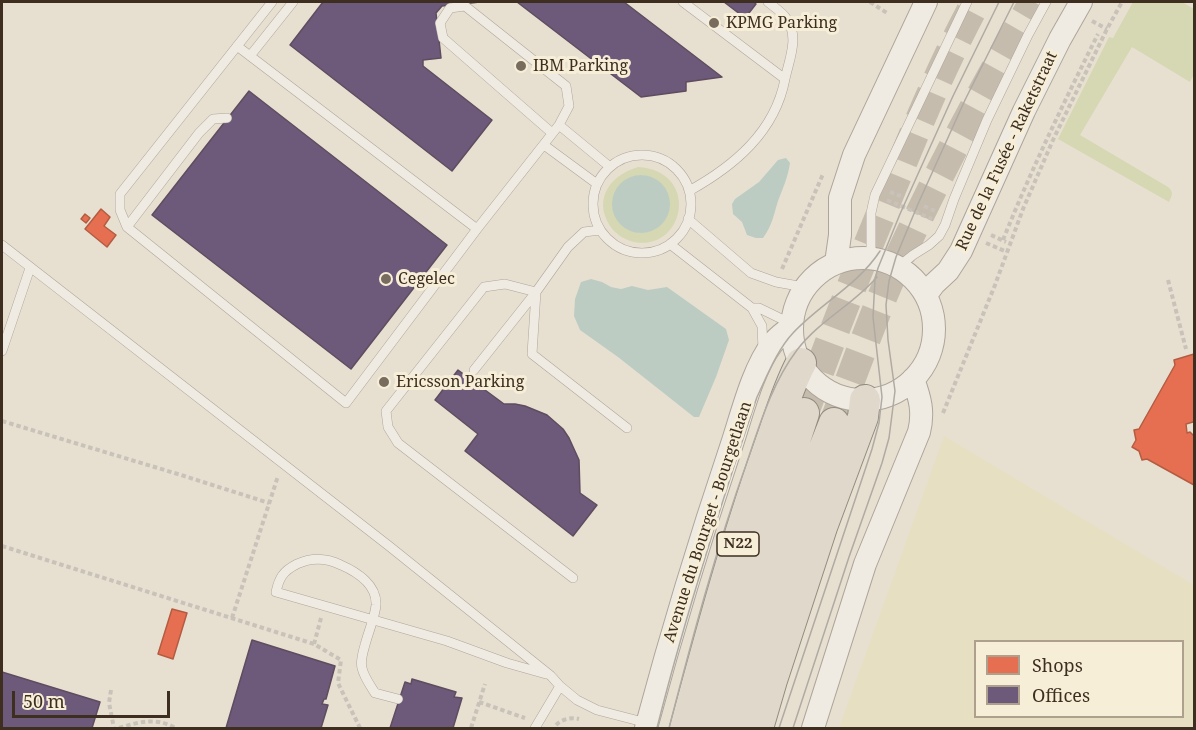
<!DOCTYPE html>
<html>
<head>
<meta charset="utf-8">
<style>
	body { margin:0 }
	#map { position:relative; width:1196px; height:730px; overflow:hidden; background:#e7e0d1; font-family:"Noto Serif",serif }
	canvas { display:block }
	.frame { position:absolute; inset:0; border:3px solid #3d2e20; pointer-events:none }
	.legend { position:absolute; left:974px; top:640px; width:210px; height:78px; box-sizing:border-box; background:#f7eed8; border:2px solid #ada18e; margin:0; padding:8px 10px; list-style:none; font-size:18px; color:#3d2e20 }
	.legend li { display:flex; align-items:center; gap:12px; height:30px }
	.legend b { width:30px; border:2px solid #ada18e }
	.scale { position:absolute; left:12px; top:691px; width:158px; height:27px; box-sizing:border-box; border:3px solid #3d2e20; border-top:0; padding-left:8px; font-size:18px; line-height:21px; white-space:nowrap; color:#3d2e20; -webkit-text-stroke:4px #f7eed8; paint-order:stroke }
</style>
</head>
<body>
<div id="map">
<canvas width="1196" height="730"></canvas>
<div class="frame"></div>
<ul class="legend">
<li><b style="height:16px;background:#e76f51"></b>Shops</li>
<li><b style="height:16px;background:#6d597a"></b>Offices</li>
</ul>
<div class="scale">50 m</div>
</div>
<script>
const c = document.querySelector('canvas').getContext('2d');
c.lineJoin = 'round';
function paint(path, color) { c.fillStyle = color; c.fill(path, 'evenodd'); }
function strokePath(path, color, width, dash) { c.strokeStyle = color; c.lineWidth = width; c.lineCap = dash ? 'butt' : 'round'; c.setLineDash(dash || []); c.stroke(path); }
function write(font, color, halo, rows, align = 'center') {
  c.font = font + ' "Noto Serif",serif'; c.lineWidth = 6; c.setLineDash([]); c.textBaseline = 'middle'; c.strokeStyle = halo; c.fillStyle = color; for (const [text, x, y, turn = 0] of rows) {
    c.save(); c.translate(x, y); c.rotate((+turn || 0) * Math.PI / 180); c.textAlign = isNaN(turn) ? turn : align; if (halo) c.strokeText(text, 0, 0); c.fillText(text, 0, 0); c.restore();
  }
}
const farmland = new Path2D(`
	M 944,436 L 1194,585 L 1194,728 L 839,728 ZM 976,642 L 1182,642 L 1182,716 L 976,716 Z`);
const green = new Path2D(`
	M 1133,2 L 1182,2 L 1194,9 L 1194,74 L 1190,82 L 1132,47 L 1080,135 L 1168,187 C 1174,192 1172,196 1169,202 L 1058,139 L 1109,37 L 1113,38 Z
	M 638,167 C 701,171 685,252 634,242 C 626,240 619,236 614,231 C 591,204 607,176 638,167 ZM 641,175 C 651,176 657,179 664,187 L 657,228 L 648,232 L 638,233 L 624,181 L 632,177 Z`);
const water = new Path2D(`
	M 786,158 L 790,163 C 788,177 783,188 778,201 C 774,214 772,226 763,238 L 756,238 L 747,235 L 742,222 L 733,214 L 732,204 L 735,199 L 759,182 L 778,160 Z
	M612 204a29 29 0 1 1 58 0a29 29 0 1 1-58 0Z
	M 591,279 L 602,282 L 611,287 L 621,289 L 632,286 L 648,290 L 667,287 L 726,329 L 729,340 L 716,377 L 699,417 L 694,417 L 618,357 L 580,330 L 574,316 L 575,299 L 581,282 Z`);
const shops = new Path2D(`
	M 101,209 L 110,217 L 104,226 L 116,235 L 107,247 L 85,229 Z
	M 85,214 L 90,218 L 86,223 L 81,219 Z
	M 1194,354 L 1194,420 L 1193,422 L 1186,424 L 1187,433 L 1190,432 L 1194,436 L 1194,485 L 1147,459 L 1142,460 L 1139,451 L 1132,447 L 1136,440 L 1134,430 L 1139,429 L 1175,365 L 1174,360 Z
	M 172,609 L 187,613 L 173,659 L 158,654 Z`);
const offices = new Path2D(`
	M 323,2 L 480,2 L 442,6 L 436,13 L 441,58 L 423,60 L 423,66 L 492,120 L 452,171 L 290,45 Z
	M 517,2 L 624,2 L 722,77 L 686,82 L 686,91 L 641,97 Z
	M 724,2 L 755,2 L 755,3 L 756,4 L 745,18 Z
	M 249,91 L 447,245 L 351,369 L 152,215 Z
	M 458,370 L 504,404 L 515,404 L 525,406 L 547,415 L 563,429 L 569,438 L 579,460 L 580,493 L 597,505 L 573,536 L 465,451 L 478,434 L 435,400 Z
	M 252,640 L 335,666 L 326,699 L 324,699 L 322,704 L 328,705 L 321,728 L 226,728 Z
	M 2,672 L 100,702 L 92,728 L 2,728 Z
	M 412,679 L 456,692 L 454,697 L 462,698 L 453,728 L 390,728 L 405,682 L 411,684 Z`);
const trunkTunnel = new Path2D(`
	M 804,413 C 832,334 863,257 895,180 C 920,119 945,59 976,2
	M 834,423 C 854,371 873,316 896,265 C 937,175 984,87 1034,2`);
const path = new Path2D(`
	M 870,2 L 887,13
	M 1092,21 L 1107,29
	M 890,192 L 901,196
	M 887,200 L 932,219
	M 924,206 L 935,211
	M 991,235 L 1006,242
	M 1003,240 C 1031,170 1064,102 1098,34
	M 986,243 L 1007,252
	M 782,269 L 823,174
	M 1168,280 L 1186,349
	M 943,413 L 995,285 L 1023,209 L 1053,140 L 1107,29 L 1122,2
	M 2,421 L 181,475 L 269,503
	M 2,546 L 314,644 L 341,660 L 338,683 L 360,728
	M 232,618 L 278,476
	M 314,644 L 321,618
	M 111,690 L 109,703 L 114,728
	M 479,702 L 525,718
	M 556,725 C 562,719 571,717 579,719
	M 119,728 C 138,722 157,717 175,728
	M 471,728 L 485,684`);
const service = new Path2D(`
	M 272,2 L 120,194 L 120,210 L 127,227 L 346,403 L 477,229 L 559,125 L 569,106 L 566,86 L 465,6 L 450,8 L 440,23 L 443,38 L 552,133
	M 683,2 L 785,79 C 775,132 734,166 689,191
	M 768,2 C 774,7 782,12 786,18 C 800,36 789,60 785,79
	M 237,46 L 477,229
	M 250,56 L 293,2
	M 559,125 L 610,167
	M 544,145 L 597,184
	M593 204a49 49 0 1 1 98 0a49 49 0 1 1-98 0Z
	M 688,219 L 751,273 L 776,282 L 804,287
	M 127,227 L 199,133 L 213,119 L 227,118
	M 600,230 L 584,232 L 568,247 L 536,292 L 532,354 L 627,428
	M 670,244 L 752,308 L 759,308 L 792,324
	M 2,245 L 389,546 L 551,676 L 560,686 L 577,700 L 597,710 L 647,723
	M 871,258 L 871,213 L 875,195 L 967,2
	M 898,267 L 913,255 L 929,245 L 939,236 L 945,225 L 954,199 L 987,120 L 1028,35 L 1046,2
	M 752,308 L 762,326 L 763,349
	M 2,351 L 30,268
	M 474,370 L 536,292 L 505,284 L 484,287 L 386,411 L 388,427 L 398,443 L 573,578
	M 398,699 L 375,693 C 370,685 364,677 362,668 C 360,661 363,652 365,645 C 368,633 375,617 376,605 C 377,585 357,572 341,565 C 327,558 312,557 297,564 C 283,571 279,578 276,592 L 447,641 L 507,663 L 546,674
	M 535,728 L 560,686`);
const tertiary = new Path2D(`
	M792 329a71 71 0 1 1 142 0a71 71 0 1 1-142 0Z
	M 836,263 L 840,235 L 840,198 L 854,155 L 926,2
	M 926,295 L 934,284 L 948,271 L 961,251 L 1024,111 L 1060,39 L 1081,2
	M 646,728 C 671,635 699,542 730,450 C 741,418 752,370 772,344 C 777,337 785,332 792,326
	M 813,728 L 865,564 L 919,432 C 924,412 920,398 913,379`);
const trunk = new Path2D(`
	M 685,728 C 710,636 735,543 767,452 C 778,422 786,391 801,363
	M 710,728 L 756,560 L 804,413
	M 734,728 L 779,569 L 801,507 L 834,423
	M 758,728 L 772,680 L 822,527 L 863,417 L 865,400`);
const tram = new Path2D(`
	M 657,728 C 685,616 720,507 757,397 C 767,376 777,350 793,333 C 820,304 858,285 880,251
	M 669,728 C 692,639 716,549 747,462 C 760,424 772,383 797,350 C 820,320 854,304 877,277
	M 779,728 L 872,449 L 879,423 L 882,397 L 873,317 L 875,279 L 878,268 L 900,214 L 953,96 L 999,2
	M 793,728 L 849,557 L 882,463 L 889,438 L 895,391 L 888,340 L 886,305 L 889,281 L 896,257 L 918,204 L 965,100 L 1014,2`);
const markers = [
	[714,23,6,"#786c5e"],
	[521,66,6,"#786c5e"],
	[386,279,6,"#786c5e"],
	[384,382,6,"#786c5e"]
];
const shields = [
	[738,544,42]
];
const shieldNames = [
	["N22",738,544]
];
const poiNames = [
	["KPMG Parking",726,23],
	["IBM Parking",533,66],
	["Cegelec",398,279],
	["Ericsson Parking",396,382]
];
const streetNames = [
	["Rue de la Fusée - Raketstraat",1007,151,-65],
	["Avenue du Bourget - Bourgetlaan",708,522,-72]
];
paint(farmland, '#e6dfc2');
paint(green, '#d6d7b3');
paint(water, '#bcccc2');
paint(shops, '#e76f51');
strokePath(shops, '#b45c42', 1.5);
paint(offices, '#6d597a');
strokePath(offices, '#5f4c5f', 1.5);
strokePath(trunkTunnel, '#c5bcae', 30, [30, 15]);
strokePath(service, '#ada599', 10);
strokePath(tertiary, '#ada599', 24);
strokePath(trunk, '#928b80', 32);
strokePath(path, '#c8c2b9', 4, [4.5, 3]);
strokePath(service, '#efebe3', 9);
strokePath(tertiary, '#efebe3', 22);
strokePath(trunk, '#e0d9cb', 30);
strokePath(tram, '#afaaa2', 1.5);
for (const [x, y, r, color] of markers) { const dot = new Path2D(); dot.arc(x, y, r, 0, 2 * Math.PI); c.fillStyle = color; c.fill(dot); strokePath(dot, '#f7eed8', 2); }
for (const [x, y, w] of shields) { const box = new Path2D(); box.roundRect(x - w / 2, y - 12, w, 24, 4.5); c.fillStyle = '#f7eed8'; c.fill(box); strokePath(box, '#3d2e20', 1.5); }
write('bold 15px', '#3d2e20', null, shieldNames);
write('16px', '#3d2e20', '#f7eed8', poiNames, 'left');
write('16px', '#3d2e20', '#f7eed8', streetNames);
</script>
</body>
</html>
